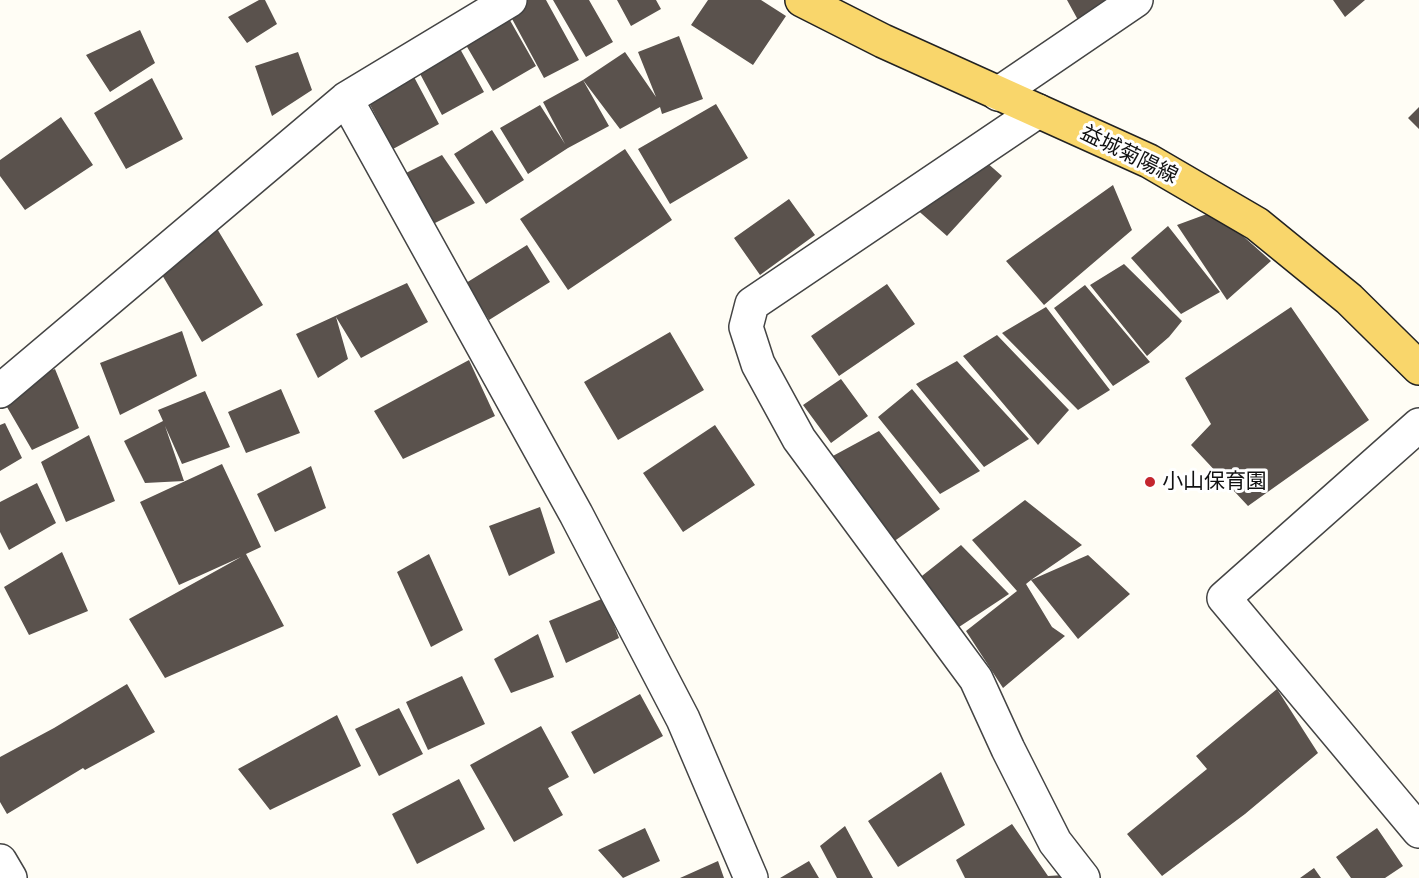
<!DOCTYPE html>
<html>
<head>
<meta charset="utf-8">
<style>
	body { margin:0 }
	canvas { display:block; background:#fffdf5 }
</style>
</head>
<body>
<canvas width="1419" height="878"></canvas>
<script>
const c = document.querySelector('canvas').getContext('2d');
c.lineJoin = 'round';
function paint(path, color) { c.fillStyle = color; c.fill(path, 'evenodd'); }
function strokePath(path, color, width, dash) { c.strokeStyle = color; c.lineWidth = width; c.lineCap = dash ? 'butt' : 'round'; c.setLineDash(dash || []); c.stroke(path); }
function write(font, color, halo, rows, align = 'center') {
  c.font = font + ' Merriweather,"Noto Sans JP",serif'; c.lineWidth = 6; c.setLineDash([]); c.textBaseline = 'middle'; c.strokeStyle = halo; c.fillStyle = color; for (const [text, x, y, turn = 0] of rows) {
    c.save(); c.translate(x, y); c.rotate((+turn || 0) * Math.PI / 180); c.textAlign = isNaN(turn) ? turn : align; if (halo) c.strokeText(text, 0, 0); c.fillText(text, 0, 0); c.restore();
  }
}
const building = new Path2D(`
	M 259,0 L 265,0 L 277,24 L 247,43 L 228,17 Z
	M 511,0 L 546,0 L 579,60 L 544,78 L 504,4 Z
	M 553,0 L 589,0 L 613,42 L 586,57 Z
	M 617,0 L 656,0 L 661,9 L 631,26 Z
	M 708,0 L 761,0 L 786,16 L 753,65 L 691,25 Z
	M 1067,0 L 1106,0 L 1078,20 Z
	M 1333,0 L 1365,0 L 1345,17 Z
	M 507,15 L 536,66 L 493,91 L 463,40 Z
	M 140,30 L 155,63 L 110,92 L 86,55 Z
	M 679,36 L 703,99 L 662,114 L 660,107 L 620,129 L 583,80 L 625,52 L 656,97 L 638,52 Z
	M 459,47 L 484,92 L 442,115 L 418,70 Z
	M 298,52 L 312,90 L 272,116 L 255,66 Z
	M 414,77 L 439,124 L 393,149 L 368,101 Z
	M 152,78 L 183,139 L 126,169 L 94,113 Z
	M 583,80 L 609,126 L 568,148 L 528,174 L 500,128 L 540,105 L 565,144 L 543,102 Z
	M 716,104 L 748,158 L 670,204 L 638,149 Z
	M 1419,107 L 1419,129 L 1408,118 Z
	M 61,117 L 93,165 L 25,210 L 0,176 L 0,160 Z
	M 492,130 L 524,180 L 486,204 L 454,154 Z
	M 969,147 L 1002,176 L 947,236 L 914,207 Z
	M 625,149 L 672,220 L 568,290 L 520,219 Z
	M 442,155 L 475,203 L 433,224 L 406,173 Z
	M 1113,185 L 1132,230 L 1044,305 L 1006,261 Z
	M 789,199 L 815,235 L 760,275 L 734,238 Z
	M 1215,211 L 1271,261 L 1227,300 L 1177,225 Z
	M 210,217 L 263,305 L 202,342 L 149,253 Z
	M 1168,226 L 1220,292 L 1181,314 L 1131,258 Z
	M 527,245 L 550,282 L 489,320 L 466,283 Z
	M 1124,264 L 1182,321 L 1169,337 L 1147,356 L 1090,285 Z
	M 407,283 L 428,322 L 361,358 L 336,317 L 348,359 L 318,378 L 296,334 Z
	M 887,284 L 915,324 L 839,376 L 811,336 Z
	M 1085,285 L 1150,362 L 1113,386 L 1054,308 Z
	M 1046,307 L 1110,390 L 1078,410 L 1002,333 Z
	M 1291,307 L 1369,420 L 1248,506 L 1191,445 L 1211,424 L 1185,378 Z
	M 182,331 L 197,376 L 120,415 L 100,363 Z
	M 670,332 L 704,390 L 618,440 L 584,382 Z
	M 997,335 L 1069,410 L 1038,445 L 963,356 Z
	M 469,360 L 495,416 L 403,459 L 374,411 Z
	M 957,361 L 1029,439 L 984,467 L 916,384 Z
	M 55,369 L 79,428 L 32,450 L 0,395 L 0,391 Z
	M 841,379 L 868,416 L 831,443 L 803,405 Z
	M 281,389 L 300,433 L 246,453 L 228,412 Z
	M 912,389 L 980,471 L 940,494 L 878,417 Z
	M 205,391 L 230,447 L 182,464 L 165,426 L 184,481 L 145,483 L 124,441 L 163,421 L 158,410 Z
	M 5,423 L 22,458 L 0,471 L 0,425 Z
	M 715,425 L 755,485 L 683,532 L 643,473 Z
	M 879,431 L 940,509 L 893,542 L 831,457 Z
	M 89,435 L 115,501 L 66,522 L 41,462 Z
	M 222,464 L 261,547 L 246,554 L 284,626 L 165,678 L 129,619 L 241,557 L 179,585 L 140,502 Z
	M 311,466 L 326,508 L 275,532 L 257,494 Z
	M 37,483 L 56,523 L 9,550 L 0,532 L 0,502 Z
	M 1025,500 L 1082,545 L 1031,580 L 1088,555 L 1130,594 L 1078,639 L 1031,580 L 1026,584 L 1052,627 L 1065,636 L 1003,688 L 966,631 L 1017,591 L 972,540 Z
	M 540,507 L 555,553 L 509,576 L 489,526 Z
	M 961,545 L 1009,594 L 959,627 L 908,587 Z
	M 62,552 L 88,611 L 29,635 L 4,587 Z
	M 429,554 L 463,630 L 431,647 L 397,572 Z
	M 604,598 L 619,638 L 566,663 L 549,621 Z
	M 538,634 L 554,677 L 511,693 L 494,659 Z
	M 462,676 L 485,724 L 428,750 L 406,702 Z
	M 127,684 L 155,732 L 85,770 L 83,768 L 7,814 L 0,802 L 0,757 L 54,728 Z
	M 1277,689 L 1318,753 L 1245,814 L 1162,876 L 1127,834 L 1207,769 L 1196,756 Z
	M 640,694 L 663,736 L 594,774 L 571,732 Z
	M 399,708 L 423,754 L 379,776 L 355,729 Z
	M 337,715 L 361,766 L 270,810 L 238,769 Z
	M 541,726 L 569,777 L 548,788 L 563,815 L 514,842 L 470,765 Z
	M 941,772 L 965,825 L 898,867 L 868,821 Z
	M 459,779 L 485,829 L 417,864 L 392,814 Z
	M 1012,824 L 1048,876 L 1064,875 L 1066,878 L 965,878 L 956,860 Z
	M 845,826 L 873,878 L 837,878 L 820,846 Z
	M 645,828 L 660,861 L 623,878 L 598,850 Z
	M 1377,828 L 1403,866 L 1385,878 L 1351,878 L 1336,857 Z
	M 718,861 L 724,878 L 680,878 Z
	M 809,861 L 819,878 L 780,878 Z
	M 1314,868 L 1321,878 L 1300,878 Z`);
const minor = new Path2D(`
	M 998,94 L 1136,0
	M 346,99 L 576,514 L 683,719 L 751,878
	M 1038,111 L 752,304 L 746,327 L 758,364 L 799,439 L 976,679 L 1008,749 L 1055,842 L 1083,878
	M 0,391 L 346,99 L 510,0
	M 1419,425 L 1224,598 L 1419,831
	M 0,861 L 10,878`);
const major = new Path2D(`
	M 802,0 L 883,41 L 1149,161 L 1257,224 L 1349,299 L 1419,368`);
const markers = [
	[1150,482,6,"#c4262e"]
];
const streetNames = [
	["益城菊陽線",1129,155,26]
];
const poiNames = [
	["小山保育園",1162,482]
];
paint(building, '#5a524d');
strokePath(minor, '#444', 36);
strokePath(major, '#222', 36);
strokePath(minor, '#fff', 33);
strokePath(major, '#f9d66b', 33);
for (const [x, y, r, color] of markers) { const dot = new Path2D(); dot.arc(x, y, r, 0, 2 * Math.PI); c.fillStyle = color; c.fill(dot); strokePath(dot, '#fff', 2); }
write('21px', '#111', '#fff', streetNames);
write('21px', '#111', '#fff', poiNames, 'left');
</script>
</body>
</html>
